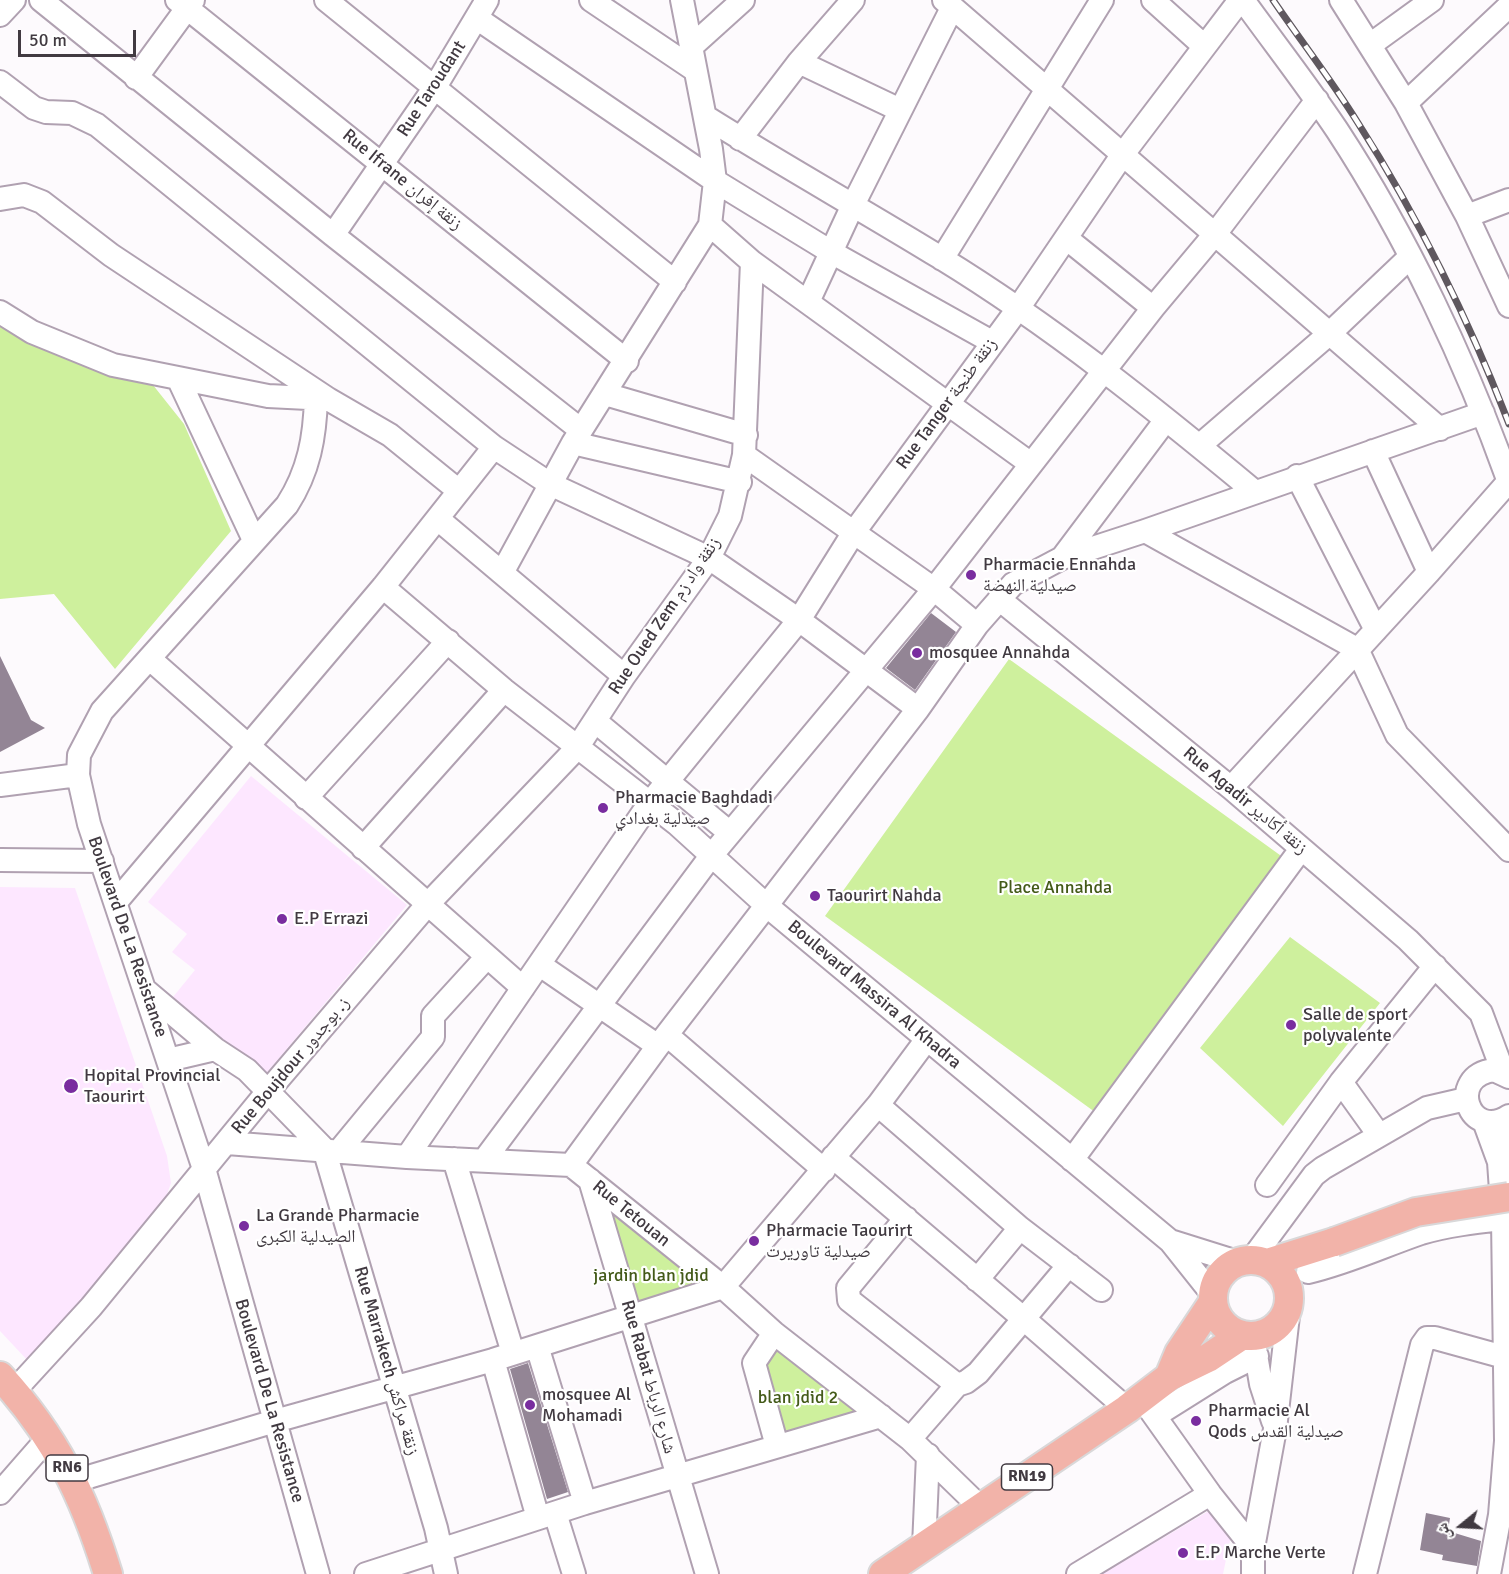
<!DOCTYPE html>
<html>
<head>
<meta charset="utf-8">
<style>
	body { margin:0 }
	#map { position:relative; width:1509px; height:1574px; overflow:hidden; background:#fdfafd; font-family:Signika,"Noto Naskh Arabic",sans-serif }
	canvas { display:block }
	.north { position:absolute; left:1431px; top:1496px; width:60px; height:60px; -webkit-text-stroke:4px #fff; paint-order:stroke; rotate:252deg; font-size:16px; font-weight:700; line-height:24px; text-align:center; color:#413a41 }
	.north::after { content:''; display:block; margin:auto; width:21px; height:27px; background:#413a41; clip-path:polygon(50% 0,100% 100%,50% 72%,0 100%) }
	.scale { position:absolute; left:18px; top:30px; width:118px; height:27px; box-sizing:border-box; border:3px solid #413a41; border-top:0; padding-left:8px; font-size:18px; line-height:21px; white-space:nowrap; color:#413a41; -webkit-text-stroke:4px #fff; paint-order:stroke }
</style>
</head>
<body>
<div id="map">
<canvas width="1509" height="1574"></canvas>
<div class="north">ش</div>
<div class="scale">50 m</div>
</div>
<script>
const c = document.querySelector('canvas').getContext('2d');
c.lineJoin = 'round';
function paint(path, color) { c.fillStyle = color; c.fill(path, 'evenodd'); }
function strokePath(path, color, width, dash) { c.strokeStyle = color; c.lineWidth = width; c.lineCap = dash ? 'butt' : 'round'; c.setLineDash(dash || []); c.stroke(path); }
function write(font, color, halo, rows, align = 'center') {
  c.font = font + ' Signika,"Noto Naskh Arabic",sans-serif'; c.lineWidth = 4.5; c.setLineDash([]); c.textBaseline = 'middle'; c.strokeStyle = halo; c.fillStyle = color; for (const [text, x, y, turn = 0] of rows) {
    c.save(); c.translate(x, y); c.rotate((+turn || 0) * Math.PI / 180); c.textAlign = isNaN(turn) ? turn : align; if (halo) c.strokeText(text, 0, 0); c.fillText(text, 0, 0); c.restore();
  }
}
const built = new Path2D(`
	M 251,776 L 407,905 L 265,1075 L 173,997 L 195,970 L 172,952 L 187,934 L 148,902 Z
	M 0,887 L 75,888 L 167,1156 L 171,1183 L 165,1200 L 29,1362 L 0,1331 Z
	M 1217,1506 L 1232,1531 L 1223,1574 L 1102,1574 Z`);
const green = new Path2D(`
	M 0,322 L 149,380 L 184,424 L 231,531 L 115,669 L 54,594 L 0,599 Z
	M 1009,659 L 1284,858 L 1099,1115 L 825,916 Z
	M 1290,937 L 1380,1003 L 1283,1126 L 1200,1048 Z
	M 611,1213 L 699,1284 L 634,1307 Z
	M 777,1343 L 854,1408 L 853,1413 L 778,1433 L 756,1364 Z`);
const building = new Path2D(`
	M 931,613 L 956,632 L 915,690 L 886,668 Z
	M 0,656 L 31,720 L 45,728 L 0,752 Z
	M 528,1363 L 568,1492 L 547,1499 L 510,1369 Z
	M 1426,1513 L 1450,1518 L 1448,1531 L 1481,1541 L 1477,1566 L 1442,1560 L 1443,1555 L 1420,1550 Z`);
const minor = new Path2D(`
	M 41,0 L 333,235 L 581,430
	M 177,0 L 627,361
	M 326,0 L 675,282
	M 591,0 L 695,70
	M 944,0 L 1440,429
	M 1153,0 L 1204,46
	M 1243,0 C 1274,43 1307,85 1337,130 C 1407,237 1466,362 1509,482
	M 1341,0 L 1406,103 L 1467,216 L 1509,306
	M 0,15 L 14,0
	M 478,19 L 715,181 L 831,252 L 992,342
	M 1370,45 L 1432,0
	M 692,46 L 743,0
	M 799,62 L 900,110
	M 136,78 L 193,0
	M 0,82 L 34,108 L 46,112 L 72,113 L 97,125 L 494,447 L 550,484 L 709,558 L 799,620 L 918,709
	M 1406,103 L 1509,6
	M 706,117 C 784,166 863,210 941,258 C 1052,326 1155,409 1255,492
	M 740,139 L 799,62 L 853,0
	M 0,199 L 24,195 L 42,202 L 111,255 L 328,399
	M 1467,216 L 1509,200
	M 710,225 L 752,262 L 1031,464
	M 333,235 L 435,87 L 487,0
	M 1066,238 L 1153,308
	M 942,259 L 1102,0
	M 808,302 L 852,207 L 952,8
	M 0,312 L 32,332 L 113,365 L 268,396 L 328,399 L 390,435 L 459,491
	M 178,378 L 254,540
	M 605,394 L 746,435
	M 316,397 C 315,437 309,471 287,505 L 102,711 L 79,755 L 78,775 L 89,824 L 205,1172 L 318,1574
	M 573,443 L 740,482
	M 1199,446 L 1329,334 L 1410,257
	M 1373,451 L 1429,572
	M 744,455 L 934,589 L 977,625
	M 1297,476 L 1376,630
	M 438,519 L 624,676
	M 1145,531 L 1357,649 L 1397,735 L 1509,850
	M 1062,558 L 1165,421
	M 502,573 L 573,443 L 710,225 L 715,181 L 711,149 L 682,0
	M 383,587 L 504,690 L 677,824 L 766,905 L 1170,1241 L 1213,1295
	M 999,599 L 1231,788 L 1408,940 L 1481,1013 L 1503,1072
	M 150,659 L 523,988
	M 595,721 L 730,833
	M 0,785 L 78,775
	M 1231,788 L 1429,572 L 1509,481
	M 306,798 L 448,641
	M 363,848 L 504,690
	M 0,860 L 102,861
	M 116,902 L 383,587 L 494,447
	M 540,965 L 658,1046
	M 145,990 L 215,1049 L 247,1070 L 324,1149 L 436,1528 L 446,1574
	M 667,1035 L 824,1170
	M 168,1060 L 215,1049
	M 1509,1077 L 1494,1070 C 1446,1076 1469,1142 1509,1116
	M 1341,1082 L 1379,1135
	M 878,1105 L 1020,1228 L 1101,1290
	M 1484,1121 L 1499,1162 L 1502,1121
	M 227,1143 L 407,1157 L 571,1165 L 723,1287 L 774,1333 L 910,1439 L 981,1508
	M 339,1151 L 433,1037 L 433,1016 L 486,958
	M 407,1157 L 649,804 L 799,620 L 854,532 L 1017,310 L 1123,154 L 1240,0
	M 833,1157 L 1024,1319 L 1127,1409
	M 454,1159 L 513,1353
	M 485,1159 L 711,856 L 934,589 L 1153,308 L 1215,234 L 1317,100
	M 1072,1160 L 1301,849
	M 571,1165 L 658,1046 L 918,709 L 977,625 L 1013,584 L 1062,558 L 1145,531 L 1483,413
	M 590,1180 L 707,1574
	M 1267,1185 L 1341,1082 L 1435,966
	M 906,1218 L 848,1288 L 849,1300 L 957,1385
	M 1170,1241 L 1237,1262
	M 1252,1259 L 1314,1175 L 1323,1168 L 1427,1108 L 1466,1099
	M 1308,1272 C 1347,1263 1383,1246 1421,1233 C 1448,1225 1476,1222 1503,1219
	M 977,1280 L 1020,1228
	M 774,1333 L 754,1363 L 777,1446
	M 1254,1343 L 1261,1384 L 1273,1421
	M 537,1346 L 585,1503
	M 493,1360 L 538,1518
	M 14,1391 L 91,1307 L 269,1090 L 427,905 L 577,748 L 624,676 L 709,558 L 730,516 L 744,455 L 752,262
	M 1141,1397 L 1210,1494 L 1253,1548
	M 1155,1416 L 1225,1372 L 1257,1356
	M 910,1439 L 957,1385 L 966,1382 L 978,1373 L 1069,1265
	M 75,1481 L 275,1421 L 493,1360 L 723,1287 L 878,1105 L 927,1039
	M 0,1493 L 48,1438
	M 555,1513 L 574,1574
	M 924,1546 L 928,1455
	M 366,1574 L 585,1503 L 881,1416
	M 1078,1574 L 1210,1494
	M 1253,1574 L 1253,1548 L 1275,1429 L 1289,1307
	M 1365,1574 L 1422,1345 L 1427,1338 L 1435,1338 L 1504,1357
	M 1489,1574 L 1500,1515 L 1506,1441 L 1503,1219 L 1499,1162`);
const major = new Path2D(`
	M1213 1298a38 38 0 1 1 76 0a38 38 0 1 1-76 0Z
	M 1267,1263 L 1334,1242
	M 0,1376 C 56,1437 84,1496 108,1574
	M 1169,1377 L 1179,1353 L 1213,1302
	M 883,1574 L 1127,1409 L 1169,1377 L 1208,1358 L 1241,1336`);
const rail = new Path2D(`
	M 1273,0 C 1301,41 1332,81 1358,123 C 1417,215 1470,322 1509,424`);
const majorBridge = new Path2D(`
	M 1334,1242 L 1416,1212 L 1509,1197`);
const markers = [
	[971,575,6,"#792d9f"],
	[917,653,6,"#792d9f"],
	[603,808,6,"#792d9f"],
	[815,896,6,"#792d9f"],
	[282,919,6,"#792d9f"],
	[1291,1025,6,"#792d9f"],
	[71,1086,8,"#792d9f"],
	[244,1226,6,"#792d9f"],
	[754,1241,6,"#792d9f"],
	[530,1405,6,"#792d9f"],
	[1196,1421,6,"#792d9f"],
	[1183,1553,6,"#792d9f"]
];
const shields = [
	[67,1468,42],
	[1027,1477,51]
];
const shieldNames = [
	["RN6",67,1468],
	["RN19",1027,1477]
];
const streetNames = [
	["Rue Taroudant",432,89,-57],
	["Rue Ifrane زنقة إفران",402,180,39],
	["Rue Tanger زنقة طنجة",947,404,-54],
	["Rue Oued Zem زنقة واد زم",665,616,-56],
	["Rue Agadir زنقة أكادير",1245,801,40],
	["Boulevard De La Resistance",127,937,71],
	["Boulevard Massira Al Khadra",874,995,40],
	["Rue Boujdour ز. بوجدور",291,1066,-50],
	["Rue Tetouan",631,1214,39],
	["Rue Marrakech زنقة مراكش",386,1361,74],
	["Rue Rabat شارع الرباط",648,1377,74],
	["Boulevard De La Resistance",269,1401,74]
];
const poiNames = [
	["Pharmacie Ennahda",983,565],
	["صيدلية النهضة",983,586],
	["mosquee Annahda",929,653],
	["Pharmacie Baghdadi",615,798],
	["صيدلية بغدادي",615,819],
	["Taourirt Nahda",827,896],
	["E.P Errazi",294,919],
	["Salle de sport",1303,1015],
	["polyvalente",1303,1036],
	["Hopital Provincial",84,1076],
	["Taourirt",84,1097],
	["La Grande Pharmacie",256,1216],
	["الصيدلية الكبرى",256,1237],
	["Pharmacie Taourirt",766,1231],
	["صيدلية تاوريرت",766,1252],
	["mosquee Al",542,1395],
	["Mohamadi",542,1416],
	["Pharmacie Al",1208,1411],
	["Qods صيدلية القدس",1208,1432],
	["E.P Marche Verte",1195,1553]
];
const parkNames = [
	["Place Annahda",1055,888],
	["jardin blan jdid",651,1276],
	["blan jdid 2",798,1398]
];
paint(built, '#fde7ff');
paint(green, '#cef09d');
paint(building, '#938595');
strokePath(minor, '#b0a1b1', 26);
strokePath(major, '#d9d8d9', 32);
strokePath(minor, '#fff', 22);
strokePath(major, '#f2b3a9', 28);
strokePath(rail, '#5f585f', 7);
strokePath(rail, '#fff', 4.5, [14]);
strokePath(majorBridge, '#d9d8d9', 32, []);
strokePath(majorBridge, '#f2b3a9', 28);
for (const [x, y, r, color] of markers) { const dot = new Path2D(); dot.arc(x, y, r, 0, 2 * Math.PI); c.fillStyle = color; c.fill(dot); strokePath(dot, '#fff', 2); }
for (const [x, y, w] of shields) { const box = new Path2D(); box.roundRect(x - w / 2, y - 13, w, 26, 4.5); c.fillStyle = '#fff'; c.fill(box); strokePath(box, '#413a41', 1.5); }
write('bold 16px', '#413a41', null, shieldNames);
write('18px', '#413a41', '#fff', streetNames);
write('18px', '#413a41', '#fff', poiNames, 'left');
write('18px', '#435a18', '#fff', parkNames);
</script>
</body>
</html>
